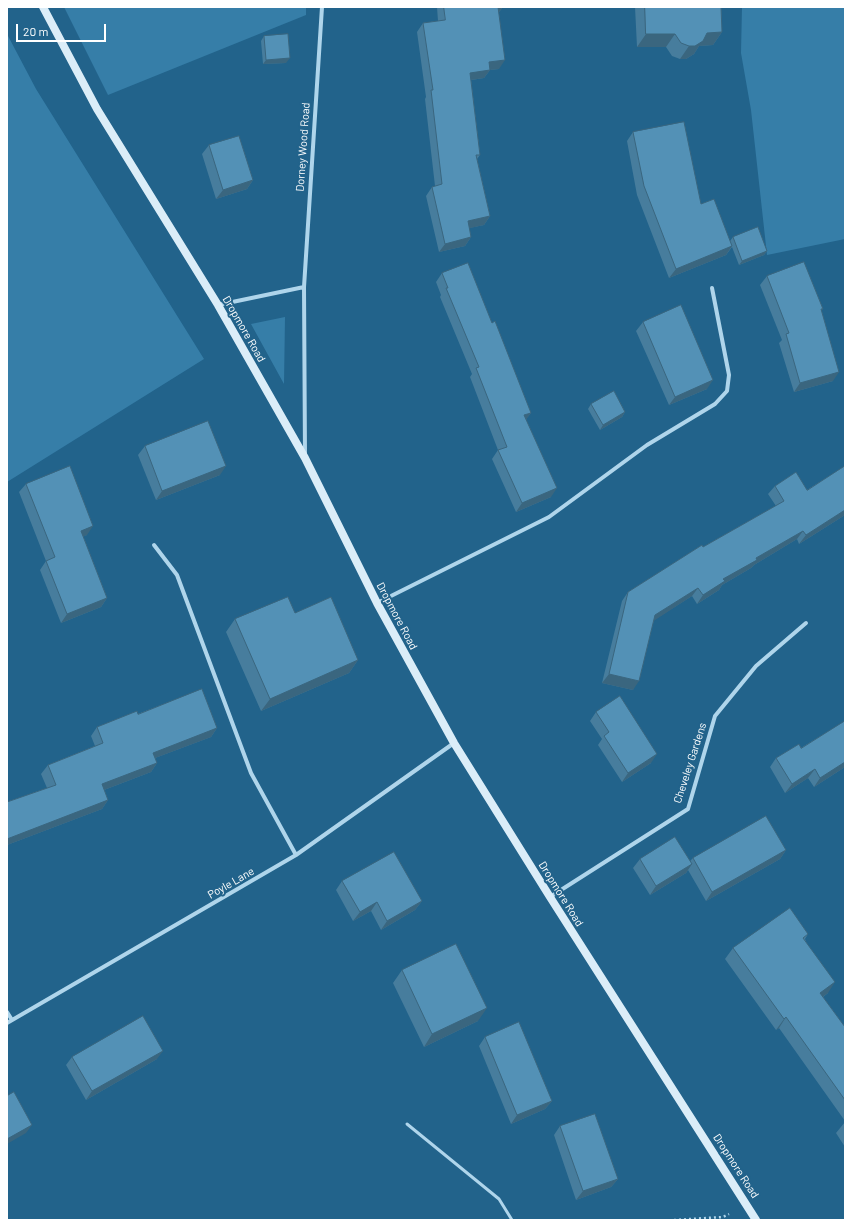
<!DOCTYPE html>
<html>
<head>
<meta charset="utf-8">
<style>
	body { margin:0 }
	#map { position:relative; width:852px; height:1227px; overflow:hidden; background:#22638b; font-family:Barlow,sans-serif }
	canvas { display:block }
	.frame { position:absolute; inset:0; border:8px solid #fff; pointer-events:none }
	.scale { position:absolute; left:16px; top:24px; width:90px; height:18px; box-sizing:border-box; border:2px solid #fff; border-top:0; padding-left:5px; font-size:12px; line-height:14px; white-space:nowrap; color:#fff; -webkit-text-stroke:3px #22638b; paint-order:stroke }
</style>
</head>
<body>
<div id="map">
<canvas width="852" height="1227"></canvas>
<div class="frame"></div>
<div class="scale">20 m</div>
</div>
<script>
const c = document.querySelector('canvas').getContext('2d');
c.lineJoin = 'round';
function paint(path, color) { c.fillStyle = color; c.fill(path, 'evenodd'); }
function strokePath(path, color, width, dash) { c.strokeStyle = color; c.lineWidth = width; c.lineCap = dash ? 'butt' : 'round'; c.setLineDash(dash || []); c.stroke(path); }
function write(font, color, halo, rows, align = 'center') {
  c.font = font + ' Barlow,sans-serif'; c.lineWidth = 4; c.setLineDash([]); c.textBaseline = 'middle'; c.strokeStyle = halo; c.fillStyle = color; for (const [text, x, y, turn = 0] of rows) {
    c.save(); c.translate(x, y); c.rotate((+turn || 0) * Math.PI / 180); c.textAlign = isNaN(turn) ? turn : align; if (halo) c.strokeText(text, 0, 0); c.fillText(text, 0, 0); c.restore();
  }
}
const green = new Path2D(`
	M 64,7 L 306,7 L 306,15 L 108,95 Z
	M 742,7 L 845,7 L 845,239 L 767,255 L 751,110 L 741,53 Z
	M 7,34 L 36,89 L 204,359 L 7,482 Z
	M 285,317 L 284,384 L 251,324 Z`);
const path = new Path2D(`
	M 674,1220 L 723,1217 L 729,1214`);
const lane = new Path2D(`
	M 407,1124 L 499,1199 L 512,1220`);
const street = new Path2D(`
	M 218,305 L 304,287
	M 305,456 L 304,287 L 322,7
	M 154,545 L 177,575 L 251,773 L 296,855
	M 377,603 L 549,517 L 647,445 L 715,404 L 727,391 L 729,375 L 712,288
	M 550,897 L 688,809 L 715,716 L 756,666 L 806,623
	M 7,1012 L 12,1020
	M 7,1023 L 296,855 L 454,743`);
const secondary = new Path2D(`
	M 43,7 L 97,109 L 218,305 L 305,458 L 377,603 L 454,743 L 550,897 L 756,1220`);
const wall = new Path2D(`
	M 437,7 L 503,7 L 499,12 L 498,13 L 499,69 L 490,70 L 484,78 L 471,80 L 480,155 L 477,159 L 490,216 L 484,225 L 469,228 L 471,237 L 465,246 L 439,252 L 426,196 L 432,187 L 435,186 L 425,99 L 426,97 L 417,32 L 423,23 L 438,21 Z
	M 635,7 L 721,7 L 722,32 L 713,45 L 699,46 L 694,54 L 686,59 L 680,59 L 672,56 L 666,47 L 637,47 Z
	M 264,36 L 286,63 L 263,64 L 261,41 Z
	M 633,132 L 701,204 L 730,241 L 733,237 L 767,251 L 764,255 L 739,265 L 732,247 L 726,255 L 669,278 L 637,195 L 627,141 Z
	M 209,145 L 253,180 L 247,189 L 216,199 L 202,154 Z
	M 442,273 L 492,323 L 531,413 L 526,419 L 551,497 L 516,512 L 492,459 L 498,450 L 470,377 L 472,374 L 440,297 L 441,295 L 436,282 Z
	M 767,276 L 823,309 L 821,310 L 833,381 L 794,392 L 779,343 L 782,340 L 760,285 Z
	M 643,322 L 707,389 L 669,405 L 636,331 Z
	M 591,404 L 625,412 L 622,417 L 600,430 L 588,409 Z
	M 145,446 L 220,475 L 156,500 L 138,455 Z
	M 26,484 L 87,535 L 83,536 L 107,598 L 101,607 L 61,623 L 40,570 L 46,561 L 19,492 Z
	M 775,486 L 807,490 L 845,515 L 799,544 L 797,539 L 754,565 L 751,568 L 722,585 L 719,590 L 697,604 L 692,596 L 654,620 L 633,690 L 602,683 L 622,601 L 628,592 L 703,547 L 776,506 L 768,494 Z
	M 295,613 L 358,660 L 349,673 L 261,711 L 226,632 L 235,619 Z
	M 596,712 L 651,763 L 622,782 L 598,745 L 602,739 L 590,721 Z
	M 138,714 L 217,728 L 211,737 L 155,758 L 157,763 L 151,772 L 104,790 L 108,800 L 102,809 L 7,845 L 7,802 L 47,788 L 41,774 L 48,765 L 95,746 L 91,736 L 97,727 Z
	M 801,748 L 845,767 L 814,787 L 808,778 L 785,793 L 770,767 L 776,758 Z
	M 786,850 L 780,859 L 706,901 L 688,870 L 686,873 L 650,895 L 633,868 L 640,859 L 690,861 L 693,858 Z
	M 342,881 L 422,901 L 415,910 L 381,930 L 371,911 L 353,921 L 336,890 Z
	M 808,934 L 805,939 L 828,993 L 823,997 L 845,1027 L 845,1121 L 779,1028 L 776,1030 L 725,959 L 733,948 Z
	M 402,970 L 478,1021 L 424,1047 L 393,983 Z
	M 485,1037 L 552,1101 L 545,1109 L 511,1124 L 479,1046 Z
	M 72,1057 L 157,1059 L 86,1100 L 66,1065 Z
	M 845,1122 L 845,1147 L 836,1133 Z
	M 560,1126 L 618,1179 L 611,1187 L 576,1200 L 554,1135 Z`);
const shadedWall = new Path2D(`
	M 495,7 L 503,7 L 499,12 L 491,13 Z
	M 722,32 L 713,45 L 699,46 L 694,54 L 686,59 L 680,59 L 689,46 L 707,33 Z
	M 646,34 L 675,34 L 666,47 L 637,47 Z
	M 290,58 L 286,63 L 263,64 L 266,60 Z
	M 505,60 L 499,69 L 490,70 L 484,78 L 464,81 L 470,73 L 489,62 Z
	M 253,180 L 247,189 L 216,199 L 223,190 Z
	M 490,216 L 484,225 L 461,230 L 468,221 Z
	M 471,237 L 465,246 L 439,252 L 445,244 Z
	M 732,246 L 726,255 L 669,278 L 676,269 Z
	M 767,251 L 764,255 L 739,265 L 742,261 Z
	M 839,372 L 833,381 L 794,392 L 800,383 Z
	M 713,380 L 707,389 L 669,405 L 675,397 Z
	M 625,412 L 622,417 L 600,430 L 603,425 Z
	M 531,413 L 525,421 L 524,415 Z
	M 226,466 L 220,475 L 156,500 L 162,491 Z
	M 557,488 L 551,497 L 516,512 L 522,503 Z
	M 845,510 L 845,515 L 799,544 L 806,535 Z
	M 93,526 L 87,535 L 75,540 L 81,531 Z
	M 803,531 L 797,539 L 754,565 L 751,568 L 722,585 L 719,590 L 697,604 L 703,595 L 723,579 L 756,558 Z
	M 698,588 L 692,596 L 649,624 L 655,615 Z
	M 107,598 L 101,607 L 61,623 L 67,614 Z
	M 358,660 L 349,673 L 261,711 L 270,699 Z
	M 609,674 L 639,681 L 633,690 L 602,683 Z
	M 217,728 L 211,737 L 147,761 L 153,753 Z
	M 657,754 L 651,763 L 622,782 L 628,773 Z
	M 845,762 L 845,767 L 814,787 L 820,778 Z
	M 157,763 L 151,772 L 96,793 L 102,784 Z
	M 815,769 L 808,778 L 785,793 L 792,784 Z
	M 108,800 L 102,809 L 7,845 L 7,839 Z
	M 786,850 L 780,859 L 706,901 L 712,892 Z
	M 692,864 L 686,873 L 650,895 L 656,886 Z
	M 422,901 L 415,910 L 381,930 L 387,921 Z
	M 377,902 L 371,911 L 353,921 L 360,912 Z
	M 835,982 L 828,993 L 813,1004 L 820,993 Z
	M 487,1008 L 478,1021 L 424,1047 L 432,1034 Z
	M 786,1017 L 779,1028 L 776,1030 L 784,1019 Z
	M 163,1051 L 157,1059 L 86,1100 L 92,1091 Z
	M 552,1101 L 545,1109 L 511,1124 L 517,1115 Z
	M 32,1125 L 26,1133 L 7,1144 L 7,1139 Z
	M 618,1179 L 611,1187 L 576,1200 L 583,1191 Z`);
const building = new Path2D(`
	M 444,7 L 498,7 L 505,60 L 489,62 L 490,70 L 470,73 L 480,155 L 476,155 L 490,216 L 468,221 L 471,237 L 445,244 L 432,187 L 442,184 L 431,90 L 433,90 L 423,23 L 445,20 Z
	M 645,7 L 721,7 L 722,32 L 707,33 L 703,41 L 695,46 L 689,46 L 681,43 L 675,34 L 646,34 Z
	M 288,34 L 290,58 L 266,60 L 264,36 Z
	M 684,122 L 701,204 L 714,199 L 732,246 L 676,269 L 644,186 L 633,132 Z
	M 239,136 L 253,180 L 223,190 L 209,145 Z
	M 758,227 L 767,251 L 742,261 L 733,237 Z
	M 804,262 L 823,309 L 821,309 L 839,372 L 800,383 L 786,334 L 789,333 L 767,276 Z
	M 468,263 L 492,323 L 495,321 L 531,413 L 524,415 L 557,488 L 522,503 L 498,450 L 507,447 L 476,368 L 479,367 L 446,288 L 448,288 L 442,273 Z
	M 681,305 L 713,380 L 675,397 L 643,322 Z
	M 614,391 L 625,412 L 603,425 L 591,404 Z
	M 208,421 L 226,466 L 162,491 L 145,446 Z
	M 70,466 L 93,526 L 81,531 L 107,598 L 67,614 L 46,561 L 55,557 L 26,484 Z
	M 845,466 L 845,510 L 806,535 L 803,531 L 756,558 L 757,560 L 723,579 L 725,581 L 703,595 L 698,588 L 655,615 L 639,681 L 609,674 L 628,592 L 702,545 L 703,547 L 784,501 L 775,486 L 796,472 L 807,490 Z
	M 288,597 L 295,613 L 331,597 L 358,660 L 270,699 L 235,619 Z
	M 202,689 L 217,728 L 153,753 L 157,763 L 102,784 L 108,800 L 7,839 L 7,802 L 56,785 L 48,765 L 103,743 L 97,727 L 137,711 L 138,714 Z
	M 620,696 L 657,754 L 628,773 L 604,736 L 609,732 L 596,712 Z
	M 845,721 L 845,762 L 820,778 L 815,769 L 792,784 L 776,758 L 799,744 L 801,748 Z
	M 766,816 L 786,850 L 712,892 L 693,858 Z
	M 675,837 L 692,864 L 656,886 L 640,859 Z
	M 394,852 L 422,901 L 387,921 L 377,902 L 360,912 L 342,881 Z
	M 790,908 L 808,934 L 803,938 L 835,982 L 820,993 L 845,1027 L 845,1100 L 786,1017 L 784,1019 L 733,948 Z
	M 456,944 L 487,1008 L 432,1034 L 402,970 Z
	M 143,1016 L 163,1051 L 92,1091 L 72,1057 Z
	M 519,1022 L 552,1101 L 517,1115 L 485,1037 Z
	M 14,1092 L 32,1125 L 7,1139 L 7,1096 Z
	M 595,1114 L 618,1179 L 583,1191 L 560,1126 Z`);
const streetNames = [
	["Dorney Wood Road",303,147,-86],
	["Dropmore Road",244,329,60],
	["Dropmore Road",397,616,62],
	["Cheveley Gardens",690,763,-72],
	["Poyle Lane",231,883,-30],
	["Dropmore Road",561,894,58],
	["Dropmore Road",736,1166,57]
];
paint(green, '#367ea8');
strokePath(path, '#afd5eb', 2.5, [2, 3]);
strokePath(lane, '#afd5eb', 3);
strokePath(street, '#afd5eb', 4);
strokePath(secondary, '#dbedf8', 8);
paint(wall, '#477d9d');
paint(shadedWall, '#3a667f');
paint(building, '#5391b6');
strokePath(building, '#3a667f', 1);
write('11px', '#fff', '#22638b', streetNames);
</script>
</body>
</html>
